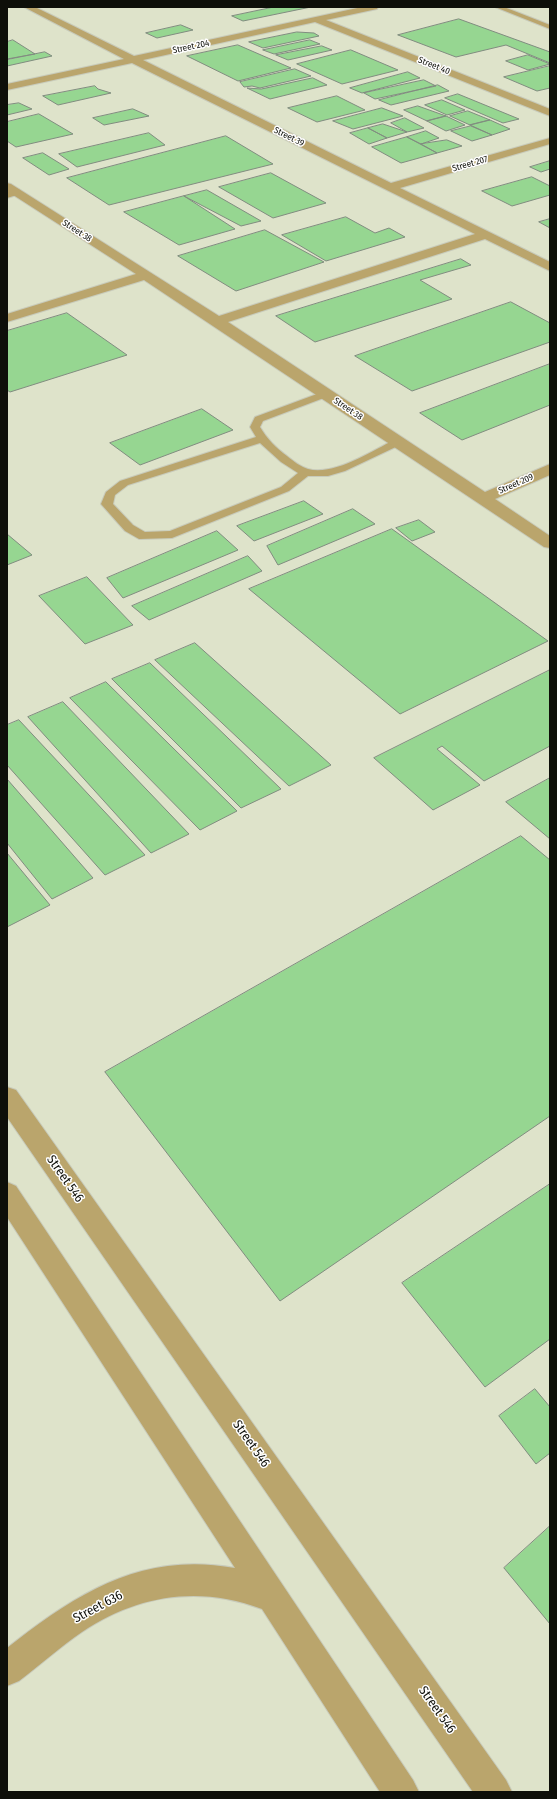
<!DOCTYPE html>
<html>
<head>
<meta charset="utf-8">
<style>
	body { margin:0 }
	#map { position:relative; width:557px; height:1799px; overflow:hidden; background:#ebefdd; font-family:"Fira Sans Condensed",sans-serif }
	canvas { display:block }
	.frame { position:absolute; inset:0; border:8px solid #0e0f09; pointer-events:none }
</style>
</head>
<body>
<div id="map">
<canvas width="557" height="1799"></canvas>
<div class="frame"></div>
</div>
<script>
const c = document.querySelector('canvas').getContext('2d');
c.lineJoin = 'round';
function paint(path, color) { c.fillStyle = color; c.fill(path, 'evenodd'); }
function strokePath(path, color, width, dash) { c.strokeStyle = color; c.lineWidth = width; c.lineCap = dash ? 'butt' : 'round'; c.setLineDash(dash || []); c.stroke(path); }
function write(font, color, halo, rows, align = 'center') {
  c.font = font + ' "Fira Sans Condensed",sans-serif'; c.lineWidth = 3; c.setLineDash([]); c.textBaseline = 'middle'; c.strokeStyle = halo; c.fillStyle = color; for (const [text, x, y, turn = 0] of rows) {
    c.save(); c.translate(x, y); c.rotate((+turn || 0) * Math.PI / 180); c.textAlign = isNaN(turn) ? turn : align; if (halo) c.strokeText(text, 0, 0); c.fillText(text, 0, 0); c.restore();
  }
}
const built = new Path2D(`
	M 7,7 L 550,7 L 550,1792 L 7,1792 Z`);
const building = new Path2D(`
	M 274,7 L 311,7 L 243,21 L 232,16 Z
	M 459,19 L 550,52 L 550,63 L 506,45 L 456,57 L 398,35 Z
	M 181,25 L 193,30 L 157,38 L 146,33 Z
	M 297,32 L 314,33 L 319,36 L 263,48 L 249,42 Z
	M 13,40 L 35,54 L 7,59 L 7,42 Z
	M 310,40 L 320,44 L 274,54 L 263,50 Z
	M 238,45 L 291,68 L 238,81 L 187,56 Z
	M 322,46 L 332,50 L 288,60 L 276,55 Z
	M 351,50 L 398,70 L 342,84 L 297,64 Z
	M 45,52 L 52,56 L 7,66 L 7,60 Z
	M 528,55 L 550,64 L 528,70 L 506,61 Z
	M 550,66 L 550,88 L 537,91 L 504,77 Z
	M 295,69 L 311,76 L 260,88 L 252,86 L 244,87 L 240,82 Z
	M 408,72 L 420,78 L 362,93 L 350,88 Z
	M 313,78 L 327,85 L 270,99 L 247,88 L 261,89 Z
	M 424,80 L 436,86 L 375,99 L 364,93 Z
	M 438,85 L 449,91 L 391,105 L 379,100 Z
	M 95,86 L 98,89 L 111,93 L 58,105 L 43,96 Z
	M 458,94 L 519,119 L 503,123 L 445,98 Z
	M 337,96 L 365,110 L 317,122 L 288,108 Z
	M 442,100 L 465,110 L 447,115 L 425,105 Z
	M 19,103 L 32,109 L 7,115 L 7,105 Z
	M 418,106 L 446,116 L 427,121 L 404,110 Z
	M 382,108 L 403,116 L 353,129 L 333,121 Z
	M 133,109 L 149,116 L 104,125 L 93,118 Z
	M 468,111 L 490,120 L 470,125 L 450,116 Z
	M 39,114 L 73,134 L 16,147 L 7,141 L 7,122 Z
	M 446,116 L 465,125 L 446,131 L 427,121 Z
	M 405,118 L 424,128 L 407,132 L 391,123 Z
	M 490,120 L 510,129 L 492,135 L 470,125 Z
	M 383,124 L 407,132 L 387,138 L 368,128 Z
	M 471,126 L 492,135 L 472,141 L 451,131 Z
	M 368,128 L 387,138 L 369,144 L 350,133 Z
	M 426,131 L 439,138 L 421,144 L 407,137 Z
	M 149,133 L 165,145 L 77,167 L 59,154 Z
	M 226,136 L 273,164 L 109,205 L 67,178 Z
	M 407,137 L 437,153 L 401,163 L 372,147 Z
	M 447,140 L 462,146 L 437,153 L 421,144 Z
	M 43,153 L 69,169 L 49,175 L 23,158 Z
	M 550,161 L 550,169 L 541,172 L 530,167 Z
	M 271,173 L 326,203 L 273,218 L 219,187 Z
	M 532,177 L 550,186 L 550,195 L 512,206 L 482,191 Z
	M 207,190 L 261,221 L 241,226 L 184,196 Z
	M 184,196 L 235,229 L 179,245 L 124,212 Z
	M 346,217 L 375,233 L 389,228 L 405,237 L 326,261 L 282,235 Z
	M 550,219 L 550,228 L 539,222 Z
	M 265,230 L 324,262 L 236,291 L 178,256 Z
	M 461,259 L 471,265 L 420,280 L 452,299 L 315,342 L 276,316 Z
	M 511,302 L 550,323 L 550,342 L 412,391 L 355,356 Z
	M 67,313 L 127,355 L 10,392 L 7,390 L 7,331 Z
	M 550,364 L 550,405 L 462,440 L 420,413 Z
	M 202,409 L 233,430 L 140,465 L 110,443 Z
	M 304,501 L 323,514 L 254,541 L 237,526 Z
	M 353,509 L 375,524 L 278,565 L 267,546 Z
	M 419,520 L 435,532 L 412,541 L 396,528 Z
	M 392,529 L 548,641 L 400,714 L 249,589 Z
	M 217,531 L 238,550 L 123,598 L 107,578 Z
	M 7,534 L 32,555 L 7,565 Z
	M 248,556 L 262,571 L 149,620 L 132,606 Z
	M 87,577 L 133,625 L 85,644 L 39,596 Z
	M 195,643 L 331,765 L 289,786 L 155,660 Z
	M 150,663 L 281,789 L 241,808 L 112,679 Z
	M 550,670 L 550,746 L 484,781 L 442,746 L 437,749 L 480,785 L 433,810 L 374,758 Z
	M 106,682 L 237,811 L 200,830 L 70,698 Z
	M 63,702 L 189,834 L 151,853 L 28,717 Z
	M 19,720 L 145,855 L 105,875 L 7,765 L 7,725 Z
	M 550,778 L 550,839 L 506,802 Z
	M 7,779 L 93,878 L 52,899 L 7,843 Z
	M 521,836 L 550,860 L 550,1116 L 280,1301 L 105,1072 Z
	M 7,853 L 50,905 L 7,927 Z
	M 550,1184 L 550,1339 L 485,1387 L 402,1283 Z
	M 535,1389 L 550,1407 L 550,1453 L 536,1464 L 499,1416 Z
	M 550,1526 L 550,1624 L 504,1568 Z`);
const service = new Path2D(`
	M 495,7 L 504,7 L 550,25 L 550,29 Z
	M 17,189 L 20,190 L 20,194 L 7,198 L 7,192 Z
	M 325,391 L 330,394 L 329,396 L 263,421 L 260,427 C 267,439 276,448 287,456 C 293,461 301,467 308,469 C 334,476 372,451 394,440 L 402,440 L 404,442 L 402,444 L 345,471 L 328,476 L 308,476 L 289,491 L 172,538 L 139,539 L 125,531 L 101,504 L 106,492 L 120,481 L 256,437 L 250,427 L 255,417 ZM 260,443 L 281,462 L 298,473 L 281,487 L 170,531 L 145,532 L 133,525 L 113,504 L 115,495 L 128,485 Z`);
const minor = new Path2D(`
	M 24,7 L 35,7 L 134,56 L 362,7 L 378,7 L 377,9 L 326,20 L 550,109 L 550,116 L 315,22 L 143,60 L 391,183 L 550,138 L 550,144 L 400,188 L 550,262 L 550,271 L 485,239 L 228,322 L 485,492 L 550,464 L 550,475 L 495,499 L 550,536 L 550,548 L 544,547 L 144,280 L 7,322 L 7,314 L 136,274 L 7,191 L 7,183 L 11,184 L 219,316 L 475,234 L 132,63 L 7,90 L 7,84 L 124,59 Z
	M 7,1087 L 16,1090 L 506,1780 L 512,1792 L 473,1792 L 7,1117 Z
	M 7,1182 L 16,1186 L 413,1780 L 419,1792 L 380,1792 L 262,1609 C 199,1585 137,1595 82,1632 C 60,1647 40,1665 19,1681 L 7,1686 L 7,1648 C 77,1593 142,1551 235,1568 L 7,1217 Z`);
const farStreetnames = [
	["Street 204",191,47,-12],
	["Street 40",434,66,22],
	["Street 39",289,137,26],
	["Street 207",470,164,-16],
	["Street 38",77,231,33],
	["Street 38",348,409,34],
	["Street 209",516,484,-24]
];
const nearStreetnames = [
	["Street 546",65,1179,55],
	["Street 546",251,1444,55],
	["Street 636",98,1607,-28],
	["Street 546",437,1710,55]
];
paint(built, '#dee3ca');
paint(building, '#96d691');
strokePath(building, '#818d80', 1);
strokePath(service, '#c8cbbb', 2);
strokePath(minor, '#c8cbbb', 2);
paint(service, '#baa56c');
paint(minor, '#baa56c');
write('9px', '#0e0f09', '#fff', farStreetnames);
write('13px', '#0e0f09', '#fff', nearStreetnames);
</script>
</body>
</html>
